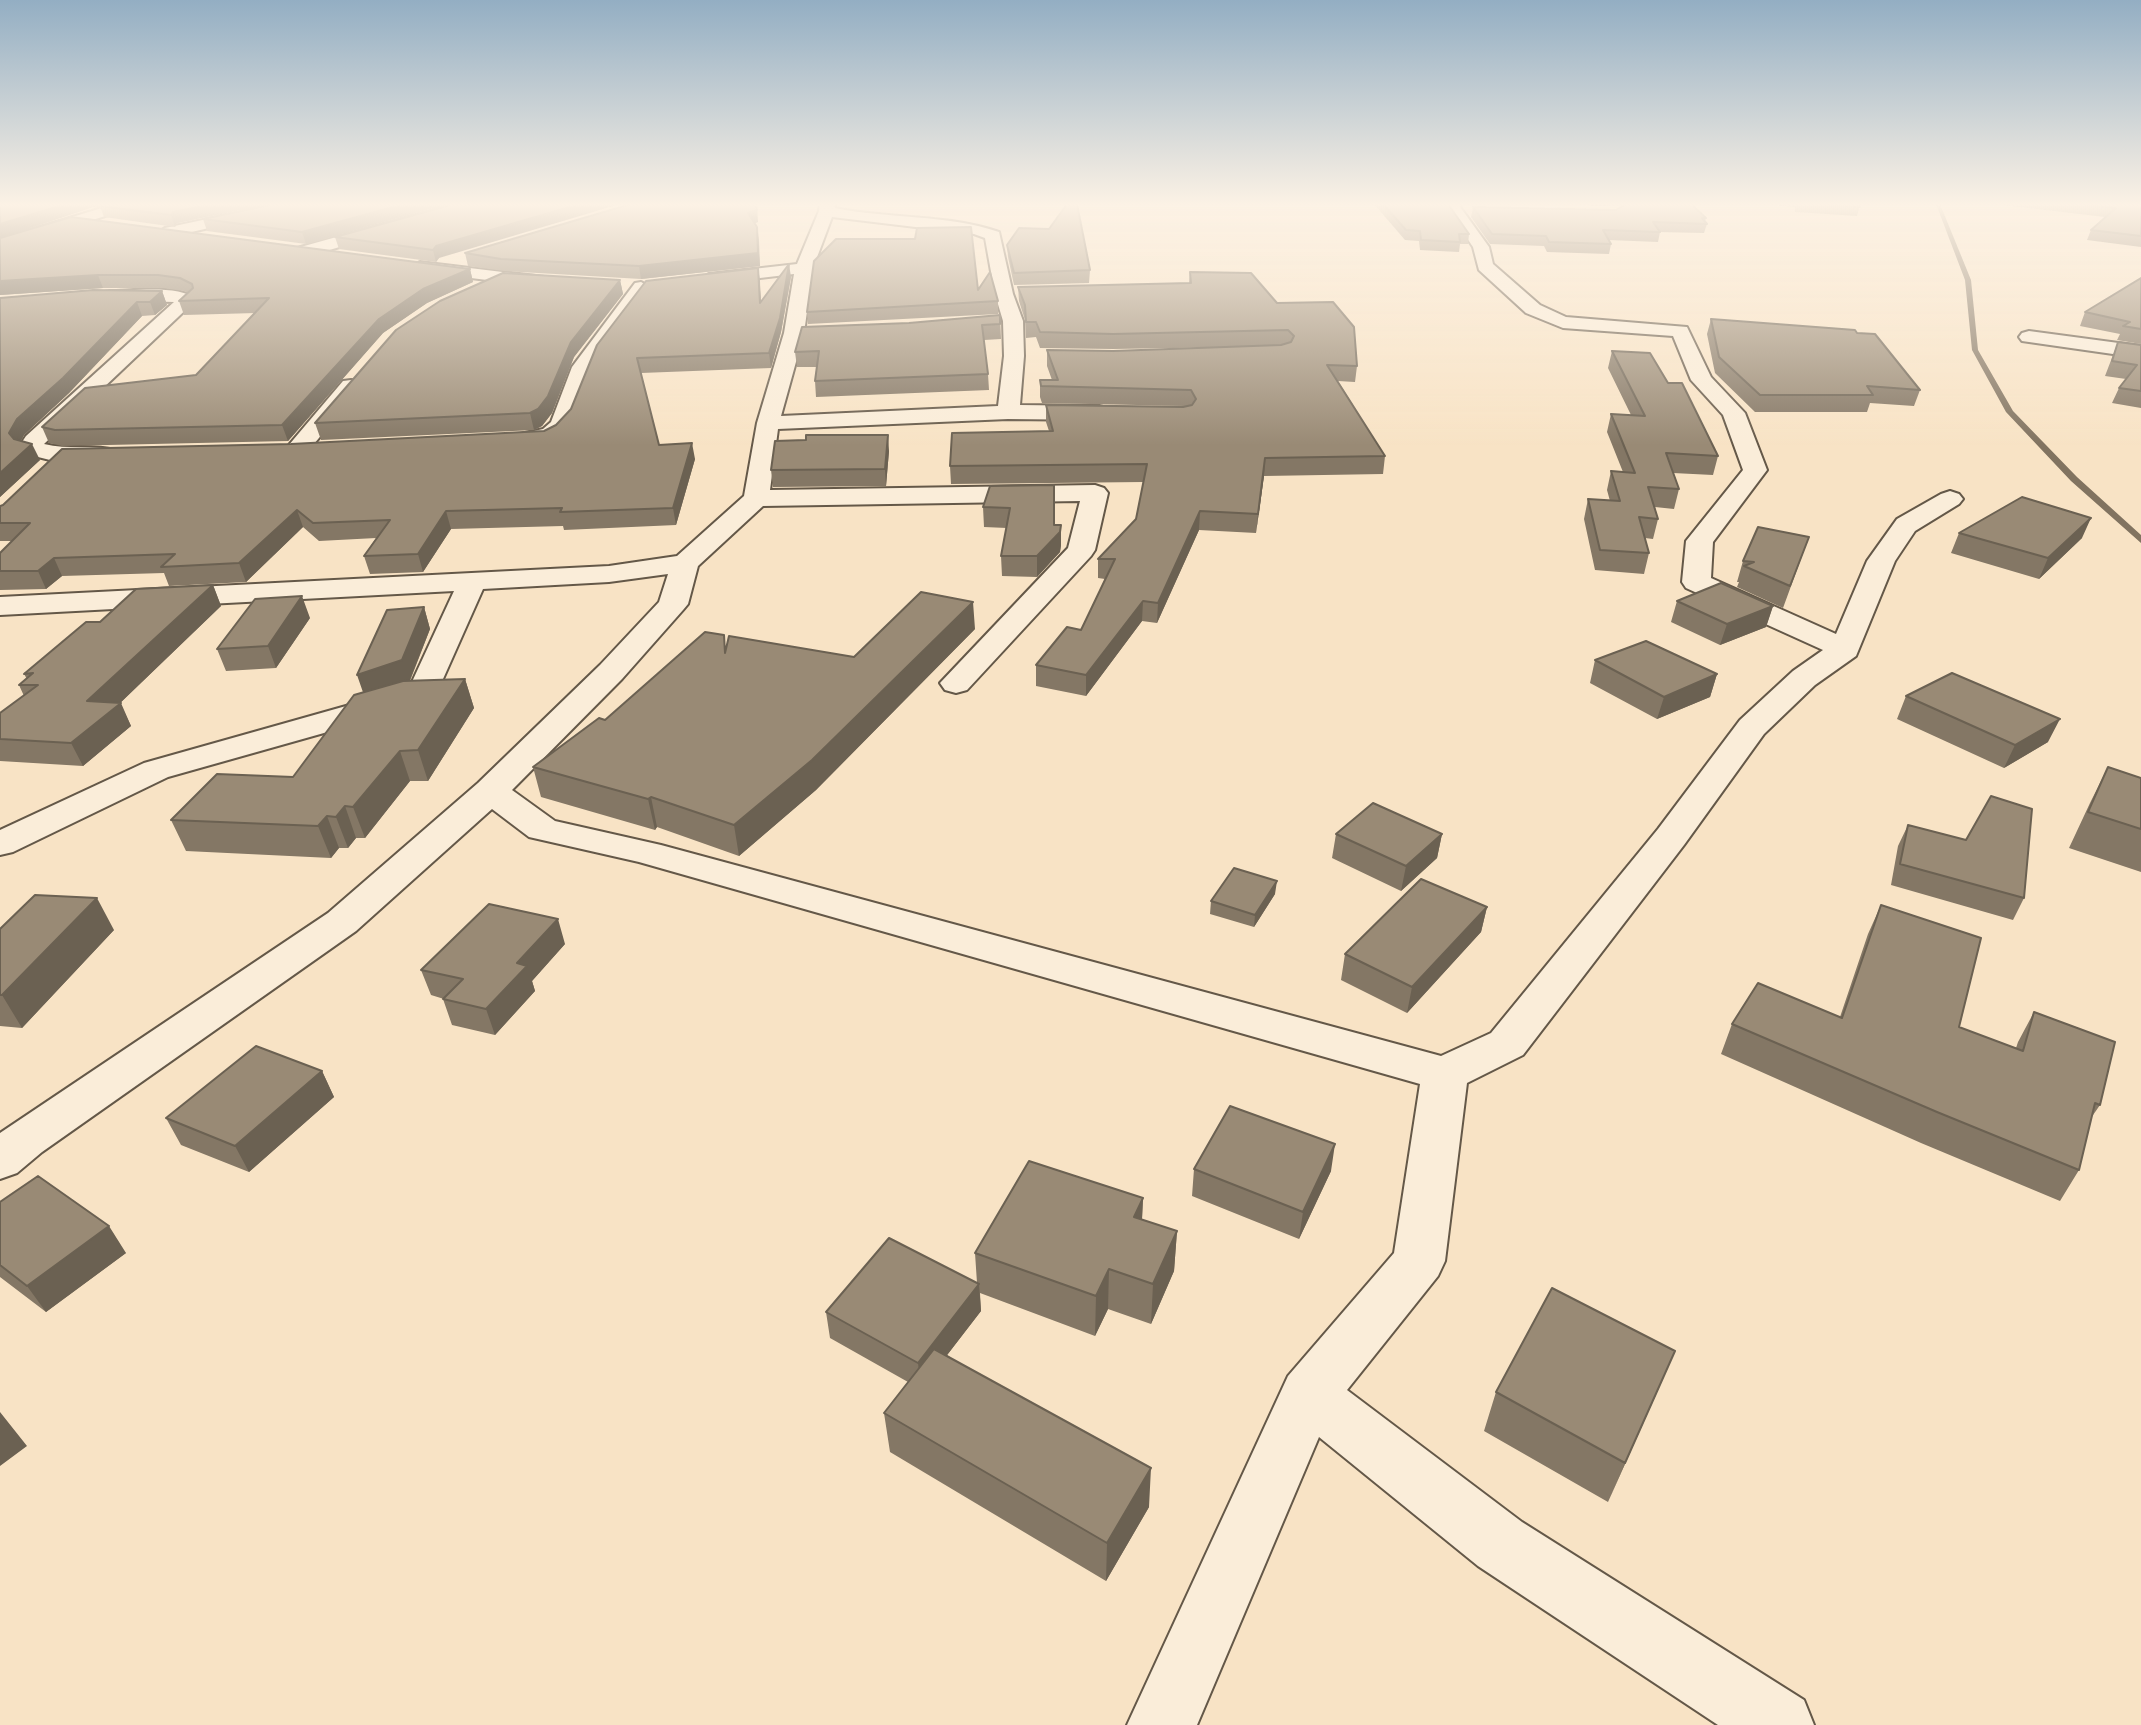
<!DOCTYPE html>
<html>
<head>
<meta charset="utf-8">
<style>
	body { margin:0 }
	canvas { display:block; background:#f8e3c5 }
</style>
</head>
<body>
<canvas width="2141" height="1725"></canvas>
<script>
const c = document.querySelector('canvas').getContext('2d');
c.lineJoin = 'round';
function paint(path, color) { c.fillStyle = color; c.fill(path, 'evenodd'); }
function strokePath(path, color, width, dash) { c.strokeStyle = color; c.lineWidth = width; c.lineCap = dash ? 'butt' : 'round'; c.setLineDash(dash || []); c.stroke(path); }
const stream = new Path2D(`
	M 1936,204 L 1940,204 L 1971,280 L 1978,350 L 2013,411 L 2077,477 L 2141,535 L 2141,543 L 2071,481 L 2006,412 L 1972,350 L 1965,280 Z`);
const street = new Path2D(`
	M 115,204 L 136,204 L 134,207 L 0,249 L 0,239 Z
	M 278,204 L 304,204 L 297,208 L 165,238 L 157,233 L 165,228 Z
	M 455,204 L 477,204 L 475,207 L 309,256 L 297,256 L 295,252 L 297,248 Z
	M 820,204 L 834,204 L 835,208 C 888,219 947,214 999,232 L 1013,294 L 1023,321 L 1024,356 L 1020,405 L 1099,406 L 1107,408 L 1110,413 L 1107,418 L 1099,420 L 1008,419 L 778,429 L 770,490 L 1095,485 L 1104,488 L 1108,493 L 1095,550 L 1091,556 L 967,690 L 956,693 L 945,690 L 940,683 L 1068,548 L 1080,501 L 763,506 L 698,566 L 688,604 L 683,610 L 622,679 L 512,790 L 555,821 L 661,845 L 1441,1056 L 1491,1033 L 1658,829 L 1740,720 L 1793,671 L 1823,650 L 1686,588 L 1682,582 L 1686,541 L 1743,470 L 1723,415 L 1691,380 L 1673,336 L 1563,328 L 1526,313 L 1479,270 L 1473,247 L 1444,204 L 1458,204 L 1489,247 L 1493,264 L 1540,305 L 1566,317 L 1687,327 L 1711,377 L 1745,413 L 1767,470 L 1713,542 L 1711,578 L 1836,634 L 1867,561 L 1897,519 L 1941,494 L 1950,491 L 1959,494 L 1963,499 L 1959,504 L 1915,531 L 1895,561 L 1856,656 L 1815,685 L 1764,734 L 1684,845 L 1523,1055 L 1467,1083 L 1445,1261 L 1438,1276 L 1347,1390 L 1522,1522 L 1804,1700 L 1814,1725 L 1718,1725 L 1478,1566 L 1319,1437 L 1197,1725 L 1127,1725 L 1288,1376 L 1394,1253 L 1420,1084 L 639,862 L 529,837 L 492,809 L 356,931 L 42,1152 L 17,1173 L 0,1179 L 0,1133 L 328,913 L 478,783 L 600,665 L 659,602 L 668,574 L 609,582 L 483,589 L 435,697 L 409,709 L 168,777 L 13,852 L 0,855 L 0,830 L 144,763 L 385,695 L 411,684 L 454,591 L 0,615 L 0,597 L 609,566 L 677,556 L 744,496 L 757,423 L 784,333 L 794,274 L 709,284 L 700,279 L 709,274 L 797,264 L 819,211 ZM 832,217 L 974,234 L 985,238 L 995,294 L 1003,321 L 1004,356 L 998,406 L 781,416 L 804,333 L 813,268 Z
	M 420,262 L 544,277 L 553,282 L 544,287 L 414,271 L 411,267 Z
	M 641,282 L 650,287 L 592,367 L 570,429 L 559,440 L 524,447 L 516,445 L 512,440 L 516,435 L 543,429 L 551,422 L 572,367 L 635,283 Z
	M 110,291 C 131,291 182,284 196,300 L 44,444 C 68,450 92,444 115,450 L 119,455 L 115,460 L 62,463 L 22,453 L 18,448 L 26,436 L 174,302 L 104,300 L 101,296 L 104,292 Z
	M 2029,331 L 2141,346 L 2141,358 L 2022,341 L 2019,337 L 2022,333 Z
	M 351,380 L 359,381 L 362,386 L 304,456 L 288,456 L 284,451 L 288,446 L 343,381 Z`);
const wall = new Path2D(`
	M 0,204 L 269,204 L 177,223 L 175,227 L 104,217 L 101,209 L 96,206 L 10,235 L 470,269 L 473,282 L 427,303 L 383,333 L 288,441 L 62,446 L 49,443 L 42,427 L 196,375 L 256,313 L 184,315 L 179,301 L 188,293 L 184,291 L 163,288 L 103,288 L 0,295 Z
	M 447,204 L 306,244 L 207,231 L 203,219 Z
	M 454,204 L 439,258 L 436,262 L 339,249 L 335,237 Z
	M 1374,204 L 1448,204 L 1469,234 L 1468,244 L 1460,244 L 1459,252 L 1420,250 L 1419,241 L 1405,240 Z
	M 1520,204 L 1691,204 L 1706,218 L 1705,222 L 1707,224 L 1704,233 L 1660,232 L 1658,242 L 1609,240 L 1611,244 L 1609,254 L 1547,252 L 1544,246 L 1490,244 L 1471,217 L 1473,207 L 1616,210 L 1620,207 L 1619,206 Z
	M 1765,204 L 1862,204 L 1860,205 L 1857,216 L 1795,212 L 1795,207 Z
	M 1994,204 L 2141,204 L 2141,247 L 2087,240 L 2091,230 L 2105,217 Z
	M 629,205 L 758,222 L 755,223 L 757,227 L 759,240 L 760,266 L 641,279 L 504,271 L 468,266 L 465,253 Z
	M 1007,245 L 1090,270 L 1089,283 L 1014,285 L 1008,257 Z
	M 758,268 L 761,301 L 791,277 L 781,332 L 771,368 L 641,373 L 659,445 L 695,459 L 676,525 L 564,530 L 563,526 L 451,529 L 423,572 L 370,574 L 364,556 L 376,538 L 319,541 L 303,527 L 246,582 L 169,586 L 164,573 L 62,576 L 46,589 L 0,590 L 0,553 L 12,541 L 0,541 L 0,506 L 291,444 L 544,431 L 556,425 L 571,409 Z
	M 1190,272 L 1277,303 L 1357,366 L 1355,382 L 1338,381 L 1385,456 L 1383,474 L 1264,476 L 1256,533 L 1199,530 L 1157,623 L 1142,621 L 1086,696 L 1036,686 L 1036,665 L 1081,630 L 1105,579 L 1098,578 L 1098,559 L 1136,519 L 1144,482 L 951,484 L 950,466 L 1049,431 L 1046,422 L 1046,405 L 1185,406 L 1042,403 L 1040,397 L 1040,380 L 1052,380 L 1047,366 L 1047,350 L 1113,351 L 1234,347 L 1113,349 L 1040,348 L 1036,337 L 1026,338 L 1025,320 L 1019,301 L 1018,287 L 1189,283 Z
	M 2141,278 L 2141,344 L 2117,340 L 2120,334 L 2080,326 L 2085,312 Z
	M 620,280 L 623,294 L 574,357 L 552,413 L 542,426 L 534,430 L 321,440 L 315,423 Z
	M 978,290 L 998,301 L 998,314 L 808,324 L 807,312 Z
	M 162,291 L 167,305 L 155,315 L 142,316 L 69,393 L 24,435 L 21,441 L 40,460 L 0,497 L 0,298 Z
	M 1000,315 L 1001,339 L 984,340 L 988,374 L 989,390 L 816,397 L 815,381 L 817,367 L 797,367 L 795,352 L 909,323 Z
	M 1711,319 L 1857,333 L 1920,390 L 1914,406 L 1870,403 L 1867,412 L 1755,412 L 1715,373 L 1707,334 Z
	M 2118,342 L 2141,345 L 2141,408 L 2112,403 L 2119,388 L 2126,379 L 2105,376 Z
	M 1612,351 L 1668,383 L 1718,456 L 1713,475 L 1673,473 L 1679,489 L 1674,509 L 1655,507 L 1658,519 L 1653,539 L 1645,538 L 1649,553 L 1644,574 L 1595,570 L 1584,519 L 1588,499 L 1610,501 L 1607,490 L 1611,471 L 1623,472 L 1607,432 L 1611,414 L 1631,415 L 1608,368 Z
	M 889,451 L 886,486 L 773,487 L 771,470 Z
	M 990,486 L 1054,525 L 1061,545 L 1060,552 L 1037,577 L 1002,576 L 1001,556 L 1007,528 L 984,527 L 983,507 Z
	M 1959,533 L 2082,538 L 2039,579 L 1951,553 Z
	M 1809,537 L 1783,608 L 1737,587 L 1739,582 L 1737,582 L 1743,561 Z
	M 213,585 L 221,606 L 120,703 L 131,726 L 83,766 L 0,761 L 0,713 L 24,696 L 19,685 L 27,679 L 24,674 L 100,622 Z
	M 1677,601 L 1773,606 L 1766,627 L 1720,645 L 1671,622 Z
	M 424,607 L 430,629 L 410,681 L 465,679 L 474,708 L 428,781 L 410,781 L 365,838 L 356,838 L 348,848 L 339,848 L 331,858 L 186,851 L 171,820 L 293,777 L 363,692 Z
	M 310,618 L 276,668 L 226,671 L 217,649 Z
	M 975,629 L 816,790 L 739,856 L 657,827 L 655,830 L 541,797 L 533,767 L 605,720 L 726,649 L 854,657 Z
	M 1595,660 L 1717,674 L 1710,697 L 1657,719 L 1590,683 Z
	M 1906,696 L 2048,742 L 2004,768 L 1897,719 Z
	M 2108,767 L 2141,778 L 2141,872 L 2069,848 L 2090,803 Z
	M 1908,825 L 2024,898 L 2013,920 L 1891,885 L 1898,846 Z
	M 1336,834 L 1442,834 L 1437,858 L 1401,891 L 1332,858 Z
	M 1275,894 L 1254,927 L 1210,914 L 1211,901 Z
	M 1881,905 L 1959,1027 L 2016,1048 L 2018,1042 L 2034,1012 L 2100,1105 L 2091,1118 L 2079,1170 L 2060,1201 L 1921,1143 L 1721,1054 L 1732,1024 L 1840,1017 L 1868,934 Z
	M 1487,907 L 1481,932 L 1407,1013 L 1341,980 L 1345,954 Z
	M 0,929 L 114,930 L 22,1028 L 0,1026 Z
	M 565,944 L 532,981 L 535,991 L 495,1035 L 452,1025 L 443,999 L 444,999 L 431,995 L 421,970 Z
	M 322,1071 L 334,1097 L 249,1172 L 181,1145 L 166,1118 Z
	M 1194,1169 L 1331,1171 L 1299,1239 L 1192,1196 Z
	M 1143,1198 L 1142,1220 L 1177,1231 L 1174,1271 L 1151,1324 L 1108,1309 L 1095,1336 L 980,1293 L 981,1311 L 947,1355 L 1149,1507 L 1106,1581 L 890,1452 L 884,1413 L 908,1382 L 830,1338 L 826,1312 L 977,1283 L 975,1253 Z
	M 0,1202 L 126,1253 L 46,1312 L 0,1277 Z
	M 1658,1390 L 1608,1502 L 1484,1431 L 1496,1392 Z`);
const shadedWall = new Path2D(`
	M 66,204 L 95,204 L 96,206 L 0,238 L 0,224 Z
	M 212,204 L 269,204 L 177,223 L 175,227 L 171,215 L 173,212 Z
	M 404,204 L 447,204 L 306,244 L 302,232 Z
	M 580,204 L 620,204 L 439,258 L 436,262 L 433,250 L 436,246 Z
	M 756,204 L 757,204 L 758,222 L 750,225 L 748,213 Z
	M 757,227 L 760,266 L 641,279 L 639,266 Z
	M 789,264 L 791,277 L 781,332 L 771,368 L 769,353 Z
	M 758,268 L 760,281 L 761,317 L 760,303 Z
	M 470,269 L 473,282 L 427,303 L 383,333 L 288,441 L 282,425 L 379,319 L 423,289 Z
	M 98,275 L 103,288 L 0,295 L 0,281 Z
	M 620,280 L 623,294 L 574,357 L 552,413 L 542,426 L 534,430 L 530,413 L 571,342 Z
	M 162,291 L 167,305 L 155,315 L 150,302 Z
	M 137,302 L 142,316 L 69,393 L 24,435 L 16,450 L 9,433 L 17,419 Z
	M 888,435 L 889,451 L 886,486 L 885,469 Z
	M 692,443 L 695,459 L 676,525 L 673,508 Z
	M 32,444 L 40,460 L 0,497 L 0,473 Z
	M 1265,458 L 1264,476 L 1256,533 L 1258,514 Z
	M 297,510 L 303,527 L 246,582 L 239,563 Z
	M 446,511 L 451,529 L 423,572 L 418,554 Z
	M 1200,511 L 1199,530 L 1157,623 L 1158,603 Z
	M 2091,518 L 2082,538 L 2039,579 L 2048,558 Z
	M 1061,525 L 1061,545 L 1060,552 L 1037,577 L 1037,556 Z
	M 54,558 L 62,576 L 46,589 L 38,571 Z
	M 213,585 L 221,606 L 116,707 L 121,703 L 131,726 L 83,766 L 71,743 L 87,701 Z
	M 302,596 L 310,618 L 276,668 L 268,646 Z
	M 1143,601 L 1142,621 L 1086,696 L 1086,675 Z
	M 973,602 L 975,629 L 816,790 L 739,856 L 734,825 Z
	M 1773,606 L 1766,627 L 1720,645 L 1727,624 Z
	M 424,607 L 430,629 L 409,682 L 365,698 L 357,675 Z
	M 1717,674 L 1710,697 L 1657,719 L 1664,697 Z
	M 465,679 L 474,708 L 428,781 L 418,750 Z
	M 2060,719 L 2048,742 L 2004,768 L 2015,745 Z
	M 400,751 L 410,781 L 365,838 L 353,807 Z
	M 651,797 L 657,827 L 655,830 L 648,799 Z
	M 345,806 L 356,838 L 348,848 L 336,817 Z
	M 327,816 L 339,848 L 331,858 L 318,826 Z
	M 1442,834 L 1437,858 L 1401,891 L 1406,866 Z
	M 1277,881 L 1275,894 L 1254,927 L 1255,915 Z
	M 97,898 L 114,930 L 22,1028 L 2,995 Z
	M 1487,907 L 1481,932 L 1407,1013 L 1412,987 Z
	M 558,919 L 565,944 L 532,981 L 535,991 L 495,1035 L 486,1009 L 517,963 Z
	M 322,1071 L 334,1097 L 249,1172 L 235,1146 Z
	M 1335,1144 L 1331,1171 L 1299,1239 L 1303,1212 Z
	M 1143,1198 L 1141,1238 L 1134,1217 Z
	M 109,1226 L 126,1253 L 46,1312 L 27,1286 Z
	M 1177,1231 L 1174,1271 L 1151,1324 L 1153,1284 Z
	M 1109,1269 L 1108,1309 L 1095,1336 L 1096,1296 Z
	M 979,1284 L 981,1311 L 921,1389 L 918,1363 Z
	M 1675,1351 L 1658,1390 L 1608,1502 L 1625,1463 Z
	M 0,1412 L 27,1446 L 0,1466 Z
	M 1151,1468 L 1149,1507 L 1106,1581 L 1107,1543 Z`);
const building = new Path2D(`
	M 0,204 L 66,204 L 0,224 Z
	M 102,204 L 212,204 L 173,212 L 171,215 L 100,206 Z
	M 275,204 L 404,204 L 302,232 L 203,219 Z
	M 454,204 L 580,204 L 436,246 L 433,250 L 335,237 Z
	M 631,204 L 756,204 L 757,210 L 748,213 L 757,227 L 758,253 L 639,266 L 501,259 L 465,253 Z
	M 1067,204 L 1077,204 L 1090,270 L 1014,273 L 1007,245 L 1019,228 L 1049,229 Z
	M 1383,204 L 1448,204 L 1469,234 L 1459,234 L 1460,242 L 1421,240 L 1420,231 L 1406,230 Z
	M 1626,204 L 1691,204 L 1706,218 L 1702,218 L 1707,224 L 1653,222 L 1660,232 L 1603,230 L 1611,244 L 1549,242 L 1546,236 L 1492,234 L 1473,207 L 1616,210 Z
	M 1815,204 L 1860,204 L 1860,207 Z
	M 2077,204 L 2141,204 L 2141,236 L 2091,230 L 2116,208 Z
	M 71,217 L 470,269 L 423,289 L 379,319 L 282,425 L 55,430 L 42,427 L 85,388 L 196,375 L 269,298 L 179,301 L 193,288 L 192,284 L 180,278 L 158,275 L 98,275 L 0,281 L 0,238 Z
	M 971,227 L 978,290 L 990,272 L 998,301 L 807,312 L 814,261 L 836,239 L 915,239 L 917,228 Z
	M 789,264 L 780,318 L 769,353 L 637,358 L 659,445 L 692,443 L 673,508 L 560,512 L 562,508 L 446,511 L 418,554 L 364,556 L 390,520 L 313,523 L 297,510 L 239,563 L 161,567 L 175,554 L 54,558 L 38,571 L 0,571 L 0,553 L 30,523 L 0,523 L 0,506 L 3,505 L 62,449 L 291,444 L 544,431 L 556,425 L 571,409 L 597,345 L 646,281 L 758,268 L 760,303 Z
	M 1190,272 L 1251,273 L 1277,303 L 1333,302 L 1354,327 L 1357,366 L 1327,365 L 1385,456 L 1265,458 L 1258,514 L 1200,511 L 1158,603 L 1143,601 L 1086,675 L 1036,665 L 1067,627 L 1081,630 L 1115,559 L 1098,559 L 1136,519 L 1147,464 L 950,466 L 952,433 L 1053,431 L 1046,405 L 1183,407 L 1192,405 L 1196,399 L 1191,390 L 1041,386 L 1040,380 L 1058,380 L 1047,350 L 1113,351 L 1281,345 L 1291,342 L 1294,336 L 1288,330 L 1113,334 L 1040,332 L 1036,322 L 1026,322 L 1025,305 L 1018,287 L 1191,283 Z
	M 503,273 L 620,280 L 571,342 L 548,396 L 538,409 L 530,413 L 315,423 L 396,330 L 440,301 Z
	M 2141,278 L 2141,329 L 2123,326 L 2130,322 L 2085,312 Z
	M 93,290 L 162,291 L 150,302 L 137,302 L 63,378 L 17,419 L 9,433 L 14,439 L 32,444 L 0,473 L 0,298 Z
	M 1000,315 L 1000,324 L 982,325 L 988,374 L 815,381 L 819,351 L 795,352 L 802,327 L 909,323 Z
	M 1711,319 L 1855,330 L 1857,333 L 1875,334 L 1920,390 L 1867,386 L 1873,395 L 1760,395 L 1719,357 Z
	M 2118,342 L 2141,345 L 2141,391 L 2119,388 L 2137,365 L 2112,361 Z
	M 1612,351 L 1650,353 L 1668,383 L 1682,383 L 1718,456 L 1666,453 L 1679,489 L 1648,487 L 1658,519 L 1639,517 L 1649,553 L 1600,550 L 1588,499 L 1620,501 L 1611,471 L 1635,473 L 1611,414 L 1645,416 Z
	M 806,435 L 888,435 L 885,469 L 771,470 L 775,441 L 806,440 Z
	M 1054,485 L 1054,525 L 1061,525 L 1060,532 L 1037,556 L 1001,556 L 1010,508 L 983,507 L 990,486 Z
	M 2022,497 L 2091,518 L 2048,558 L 1959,533 Z
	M 1758,527 L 1809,537 L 1790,586 L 1744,566 L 1754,562 L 1743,561 Z
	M 1721,583 L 1773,606 L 1727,624 L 1677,601 Z
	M 213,585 L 87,701 L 121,703 L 71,743 L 0,739 L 0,713 L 38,685 L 19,685 L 33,673 L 24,674 L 86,622 L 100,622 L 136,589 Z
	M 921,592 L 973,602 L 812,760 L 734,825 L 651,797 L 648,799 L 533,767 L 599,718 L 605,720 L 705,632 L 724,635 L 725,653 L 729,636 L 854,657 Z
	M 302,596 L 268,646 L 217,649 L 255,599 Z
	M 424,607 L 402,660 L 357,675 L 387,610 Z
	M 1646,641 L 1717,674 L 1664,697 L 1595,660 Z
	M 1952,673 L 2060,719 L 2015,745 L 1906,696 Z
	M 465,679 L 418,750 L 400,751 L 353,807 L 345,806 L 336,817 L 327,816 L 318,826 L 171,820 L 217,774 L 293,777 L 354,695 L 403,681 Z
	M 2108,767 L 2141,778 L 2141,829 L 2088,812 Z
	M 1991,796 L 2032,809 L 2024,898 L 1900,864 L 1908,825 L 1966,840 Z
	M 1373,803 L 1442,834 L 1406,866 L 1336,834 Z
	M 1234,868 L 1277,881 L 1255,915 L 1211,901 Z
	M 1421,879 L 1487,907 L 1412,987 L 1345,954 Z
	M 35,895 L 97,898 L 2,995 L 0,995 L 0,929 Z
	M 489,904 L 558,919 L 517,963 L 527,966 L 486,1009 L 443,999 L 463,979 L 421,970 Z
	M 1881,905 L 1981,938 L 1959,1027 L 2023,1051 L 2034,1012 L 2115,1042 L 2100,1105 L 2095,1103 L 2079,1170 L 1937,1112 L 1732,1024 L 1758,983 L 1842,1018 Z
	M 256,1046 L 322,1071 L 235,1146 L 166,1118 Z
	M 1230,1106 L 1335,1144 L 1303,1212 L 1194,1169 Z
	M 1029,1161 L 1143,1198 L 1134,1217 L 1177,1231 L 1153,1284 L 1109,1269 L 1096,1296 L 975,1253 Z
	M 38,1176 L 109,1226 L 27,1286 L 0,1265 L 0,1202 Z
	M 889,1238 L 979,1284 L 918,1363 L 826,1312 Z
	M 1552,1288 L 1675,1351 L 1625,1463 L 1496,1392 Z
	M 934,1349 L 1151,1468 L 1107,1543 L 884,1413 Z`);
paint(stream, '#817360');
strokePath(street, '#645848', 4);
paint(street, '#faedd9');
paint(wall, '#847765');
paint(shadedWall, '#6b6152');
paint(building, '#998a75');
strokePath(building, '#6b6152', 2);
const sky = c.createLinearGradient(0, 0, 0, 445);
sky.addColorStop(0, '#93aec3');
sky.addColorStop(0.46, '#fcf2e5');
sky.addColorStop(1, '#fcf2e500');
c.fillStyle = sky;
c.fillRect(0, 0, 2141, 445);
</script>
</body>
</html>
